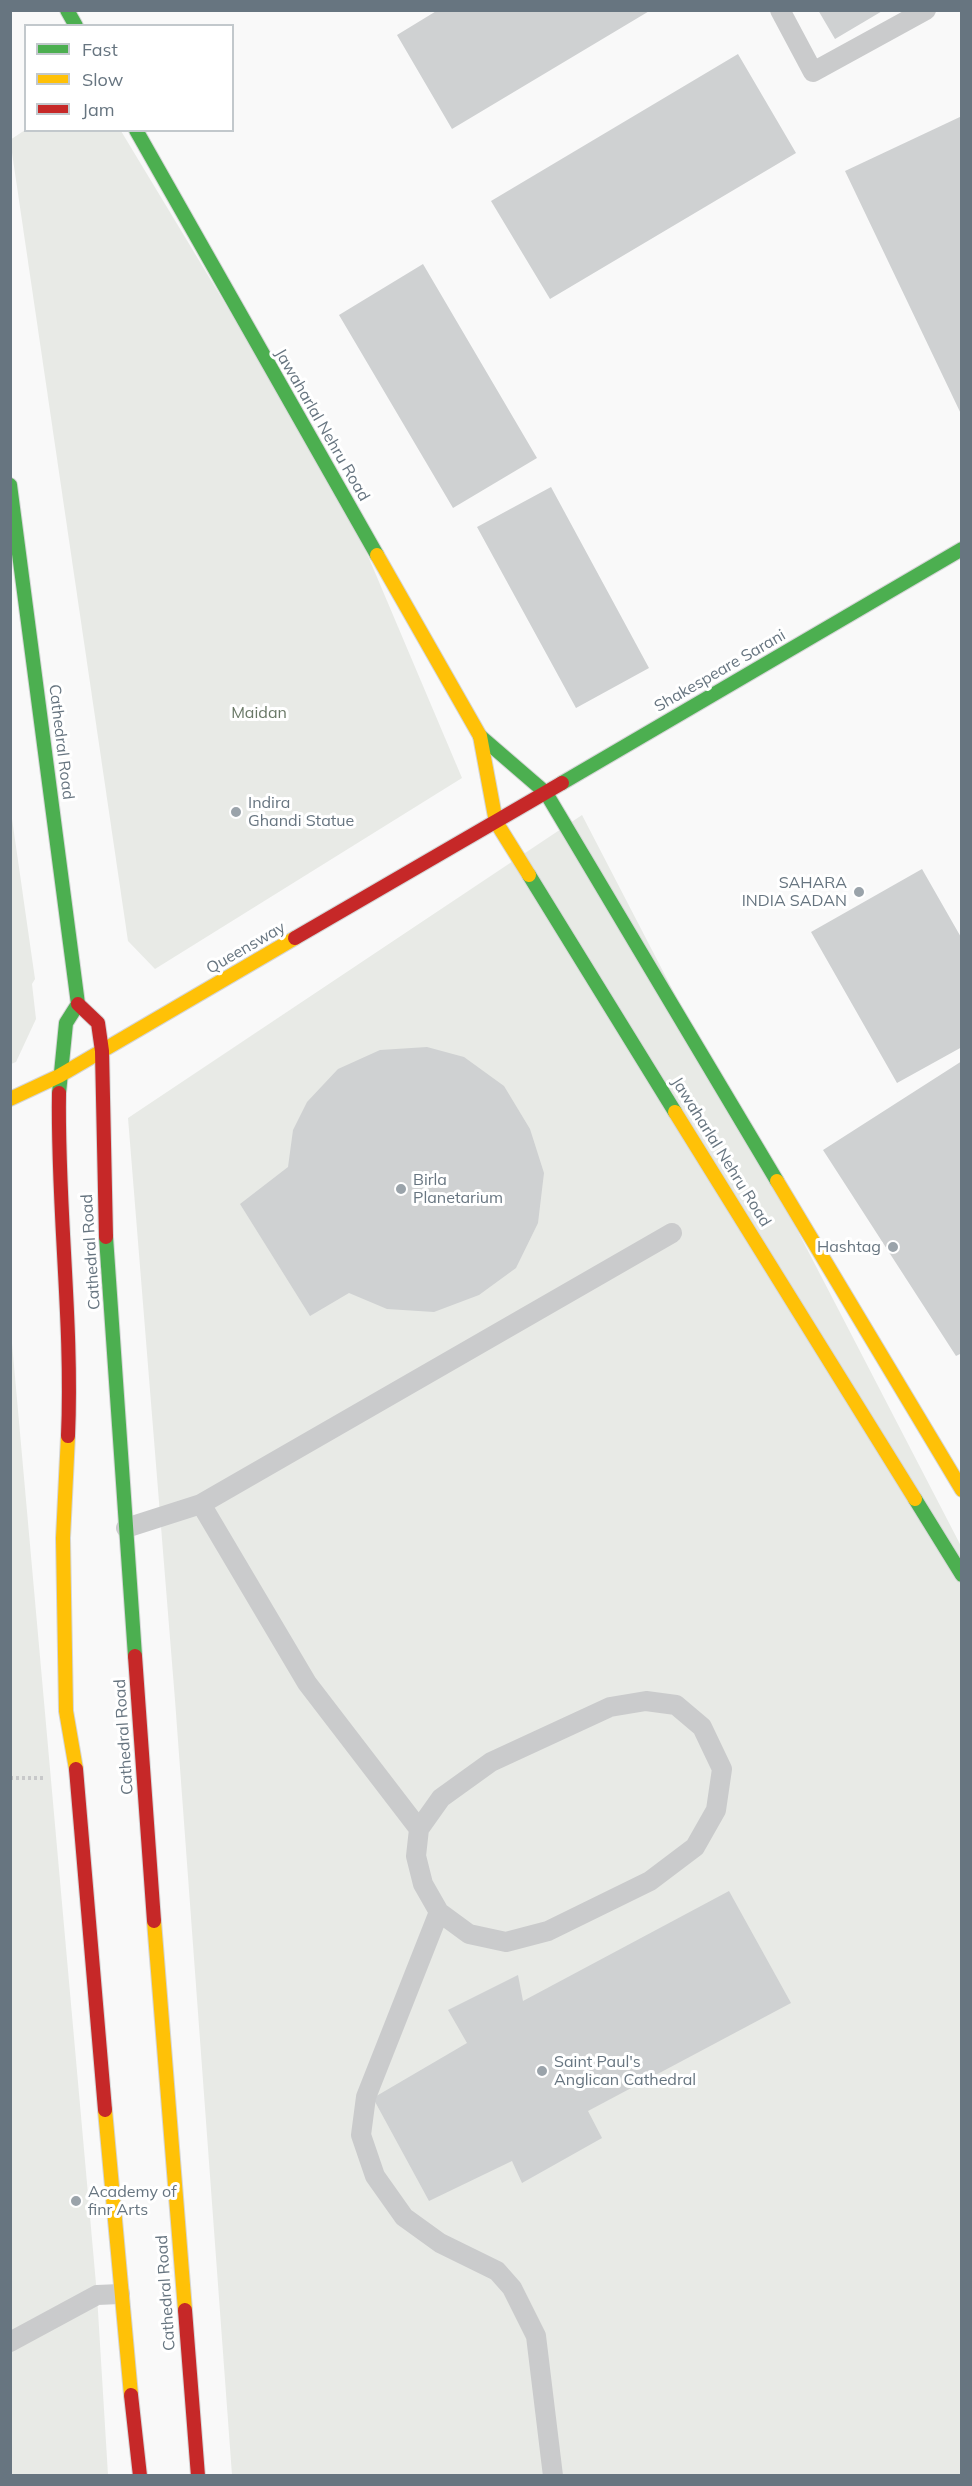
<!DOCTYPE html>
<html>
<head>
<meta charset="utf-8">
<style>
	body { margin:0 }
	#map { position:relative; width:972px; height:2486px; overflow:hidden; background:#f9f9f9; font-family:Mulish,sans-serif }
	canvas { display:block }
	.frame { position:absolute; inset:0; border:12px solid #677580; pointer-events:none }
	.legend { position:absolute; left:24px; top:24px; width:210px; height:108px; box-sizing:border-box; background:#fff; border:2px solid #c2c8cc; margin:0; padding:8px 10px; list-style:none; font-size:18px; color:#677580 }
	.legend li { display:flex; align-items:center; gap:12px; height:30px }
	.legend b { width:30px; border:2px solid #c2c8cc }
</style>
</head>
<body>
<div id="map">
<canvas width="972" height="2486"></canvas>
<div class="frame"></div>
<ul class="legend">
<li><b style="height:8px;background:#4caf50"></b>Fast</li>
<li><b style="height:8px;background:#ffc107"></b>Slow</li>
<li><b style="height:8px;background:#c62828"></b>Jam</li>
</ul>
</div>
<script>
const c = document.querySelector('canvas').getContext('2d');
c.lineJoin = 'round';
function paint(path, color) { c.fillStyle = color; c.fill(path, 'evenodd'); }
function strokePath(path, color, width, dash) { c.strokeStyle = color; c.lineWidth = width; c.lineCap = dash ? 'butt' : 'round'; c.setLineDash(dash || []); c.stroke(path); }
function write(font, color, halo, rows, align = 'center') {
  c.font = font + ' Mulish,sans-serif'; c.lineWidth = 6; c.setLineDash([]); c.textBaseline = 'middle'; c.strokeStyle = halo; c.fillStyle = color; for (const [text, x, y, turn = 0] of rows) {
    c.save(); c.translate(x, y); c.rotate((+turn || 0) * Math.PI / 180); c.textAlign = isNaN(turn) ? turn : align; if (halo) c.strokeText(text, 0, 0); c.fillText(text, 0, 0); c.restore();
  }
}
const green = new Path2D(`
	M 25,130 L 121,131 L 346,504 L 462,778 L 155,969 L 128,941 L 11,146 L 10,140 Z
	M 10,805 L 35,979 L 32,984 L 36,1019 L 16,1062 L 11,1064 Z
	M 582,815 L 961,1546 L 961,2475 L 232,2475 L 175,1700 L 128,1118 Z
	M 10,1321 L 97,2295 L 108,2475 L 11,2475 Z`);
const building = new Path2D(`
	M 438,10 L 651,10 L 452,129 L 397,35 Z
	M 818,10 L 884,10 L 835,39 Z
	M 738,54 L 796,153 L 550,299 L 491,201 Z
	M 962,116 L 962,416 L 845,171 Z
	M 423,264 L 537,458 L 453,508 L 339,315 Z
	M 551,487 L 649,668 L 576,708 L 477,527 Z
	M 922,869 L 962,939 L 962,1047 L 897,1083 L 811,932 Z
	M 427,1047 L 464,1057 L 504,1086 L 530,1129 L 544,1173 L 538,1223 L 516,1268 L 479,1295 L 434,1312 L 387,1309 L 349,1293 L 310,1316 L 240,1204 L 288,1167 L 293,1130 L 307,1102 L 338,1069 L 380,1050 Z
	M 962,1061 L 962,1353 L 956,1356 L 823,1150 Z
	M 729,1891 L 791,2003 L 588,2111 L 602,2138 L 522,2183 L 512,2161 L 429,2201 L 373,2098 L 467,2043 L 448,2010 L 518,1975 L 523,2001 Z`);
const path = new Path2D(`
	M 10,1778 L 43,1778`);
const lane = new Path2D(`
	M 780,10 L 813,72 L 926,10
	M 201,1504 L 672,1233
	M 126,1528 L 201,1504 L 307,1683 L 419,1829
	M 646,1701 L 676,1705 L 702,1727 L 722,1769 L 716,1810 L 695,1847 L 650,1881 L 548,1931 L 506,1942 L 469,1934 L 439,1912 L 423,1884 L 416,1856 L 419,1829 L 441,1798 L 491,1762 L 610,1707 Z
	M 439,1912 L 366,2097 L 361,2135 L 375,2176 L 404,2217 L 440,2243 L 497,2271 L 512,2288 L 536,2336 L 553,2476
	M 10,2342 L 97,2295 L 120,2294`);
const fast = new Path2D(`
	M 67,10 L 76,26
	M 136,130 L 377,555
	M 10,485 L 78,1004 L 66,1023 L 59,1093
	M 480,736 L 546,793 L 777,1181
	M 562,783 L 962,549
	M 529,875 L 675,1112
	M 106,1237 L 135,1656
	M 915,1499 L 962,1575`);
const slow = new Path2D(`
	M 377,555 L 480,736 L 496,822 L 529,875
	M 10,1099 L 59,1076 L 295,938
	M 675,1112 L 915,1499
	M 777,1181 L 962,1490
	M 68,1436 L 63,1538 L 66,1711 L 76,1769
	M 154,1921 L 185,2310
	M 105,2110 L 131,2395`);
const jam = new Path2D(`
	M 295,938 L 562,783
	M 78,1004 L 98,1023 L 102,1051 L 106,1237
	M 59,1093 C 57,1207 73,1322 68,1436
	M 135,1656 L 154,1921
	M 76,1769 L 105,2110
	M 185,2310 L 198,2476
	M 131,2395 L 140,2476`);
const markers = [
	[236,812,6,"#9aa3aa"],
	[859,892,6,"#9aa3aa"],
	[401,1189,6,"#9aa3aa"],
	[893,1247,6,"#9aa3aa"],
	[542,2071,6,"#9aa3aa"],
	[76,2201,6,"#9aa3aa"]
];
const streetNames = [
	["Jawaharlal Nehru Road",322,425,60],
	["Shakespeare Sarani",720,671,-30],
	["Cathedral Road",61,742,83],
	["Queensway",246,948,-30],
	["Jawaharlal Nehru Road",721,1152,58],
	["Cathedral Road",91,1252,-94],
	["Cathedral Road",124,1737,-94],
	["Cathedral Road",166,2293,-94]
];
const parkNames = [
	["Maidan",259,713]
];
const poiNames = [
	["Indira",248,803],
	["Ghandi Statue",248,821],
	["SAHARA",847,883,"right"],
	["INDIA SADAN",847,901,"right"],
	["Birla",413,1180],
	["Planetarium",413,1198],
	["Hashtag",881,1247,"right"],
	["Saint Paul's",554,2062],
	["Anglican Cathedral",554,2080],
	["Academy of",88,2192],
	["finr Arts",88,2210]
];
paint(green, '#e8eae6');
paint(building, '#cfd1d2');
strokePath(fast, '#d5d6d7', 16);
strokePath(slow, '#d5d6d7', 16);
strokePath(jam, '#d5d6d7', 16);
strokePath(path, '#c8c9ca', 4, [3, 3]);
strokePath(lane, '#cacbcc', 20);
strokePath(fast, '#4caf50', 14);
strokePath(slow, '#ffc107', 14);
strokePath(jam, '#c62828', 14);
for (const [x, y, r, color] of markers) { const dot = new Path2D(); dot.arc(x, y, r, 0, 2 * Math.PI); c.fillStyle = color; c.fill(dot); strokePath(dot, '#fff', 2); }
write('16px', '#677580', '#fff', streetNames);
write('16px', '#697866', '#fff', parkNames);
write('16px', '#677580', '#fff', poiNames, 'left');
</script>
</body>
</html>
